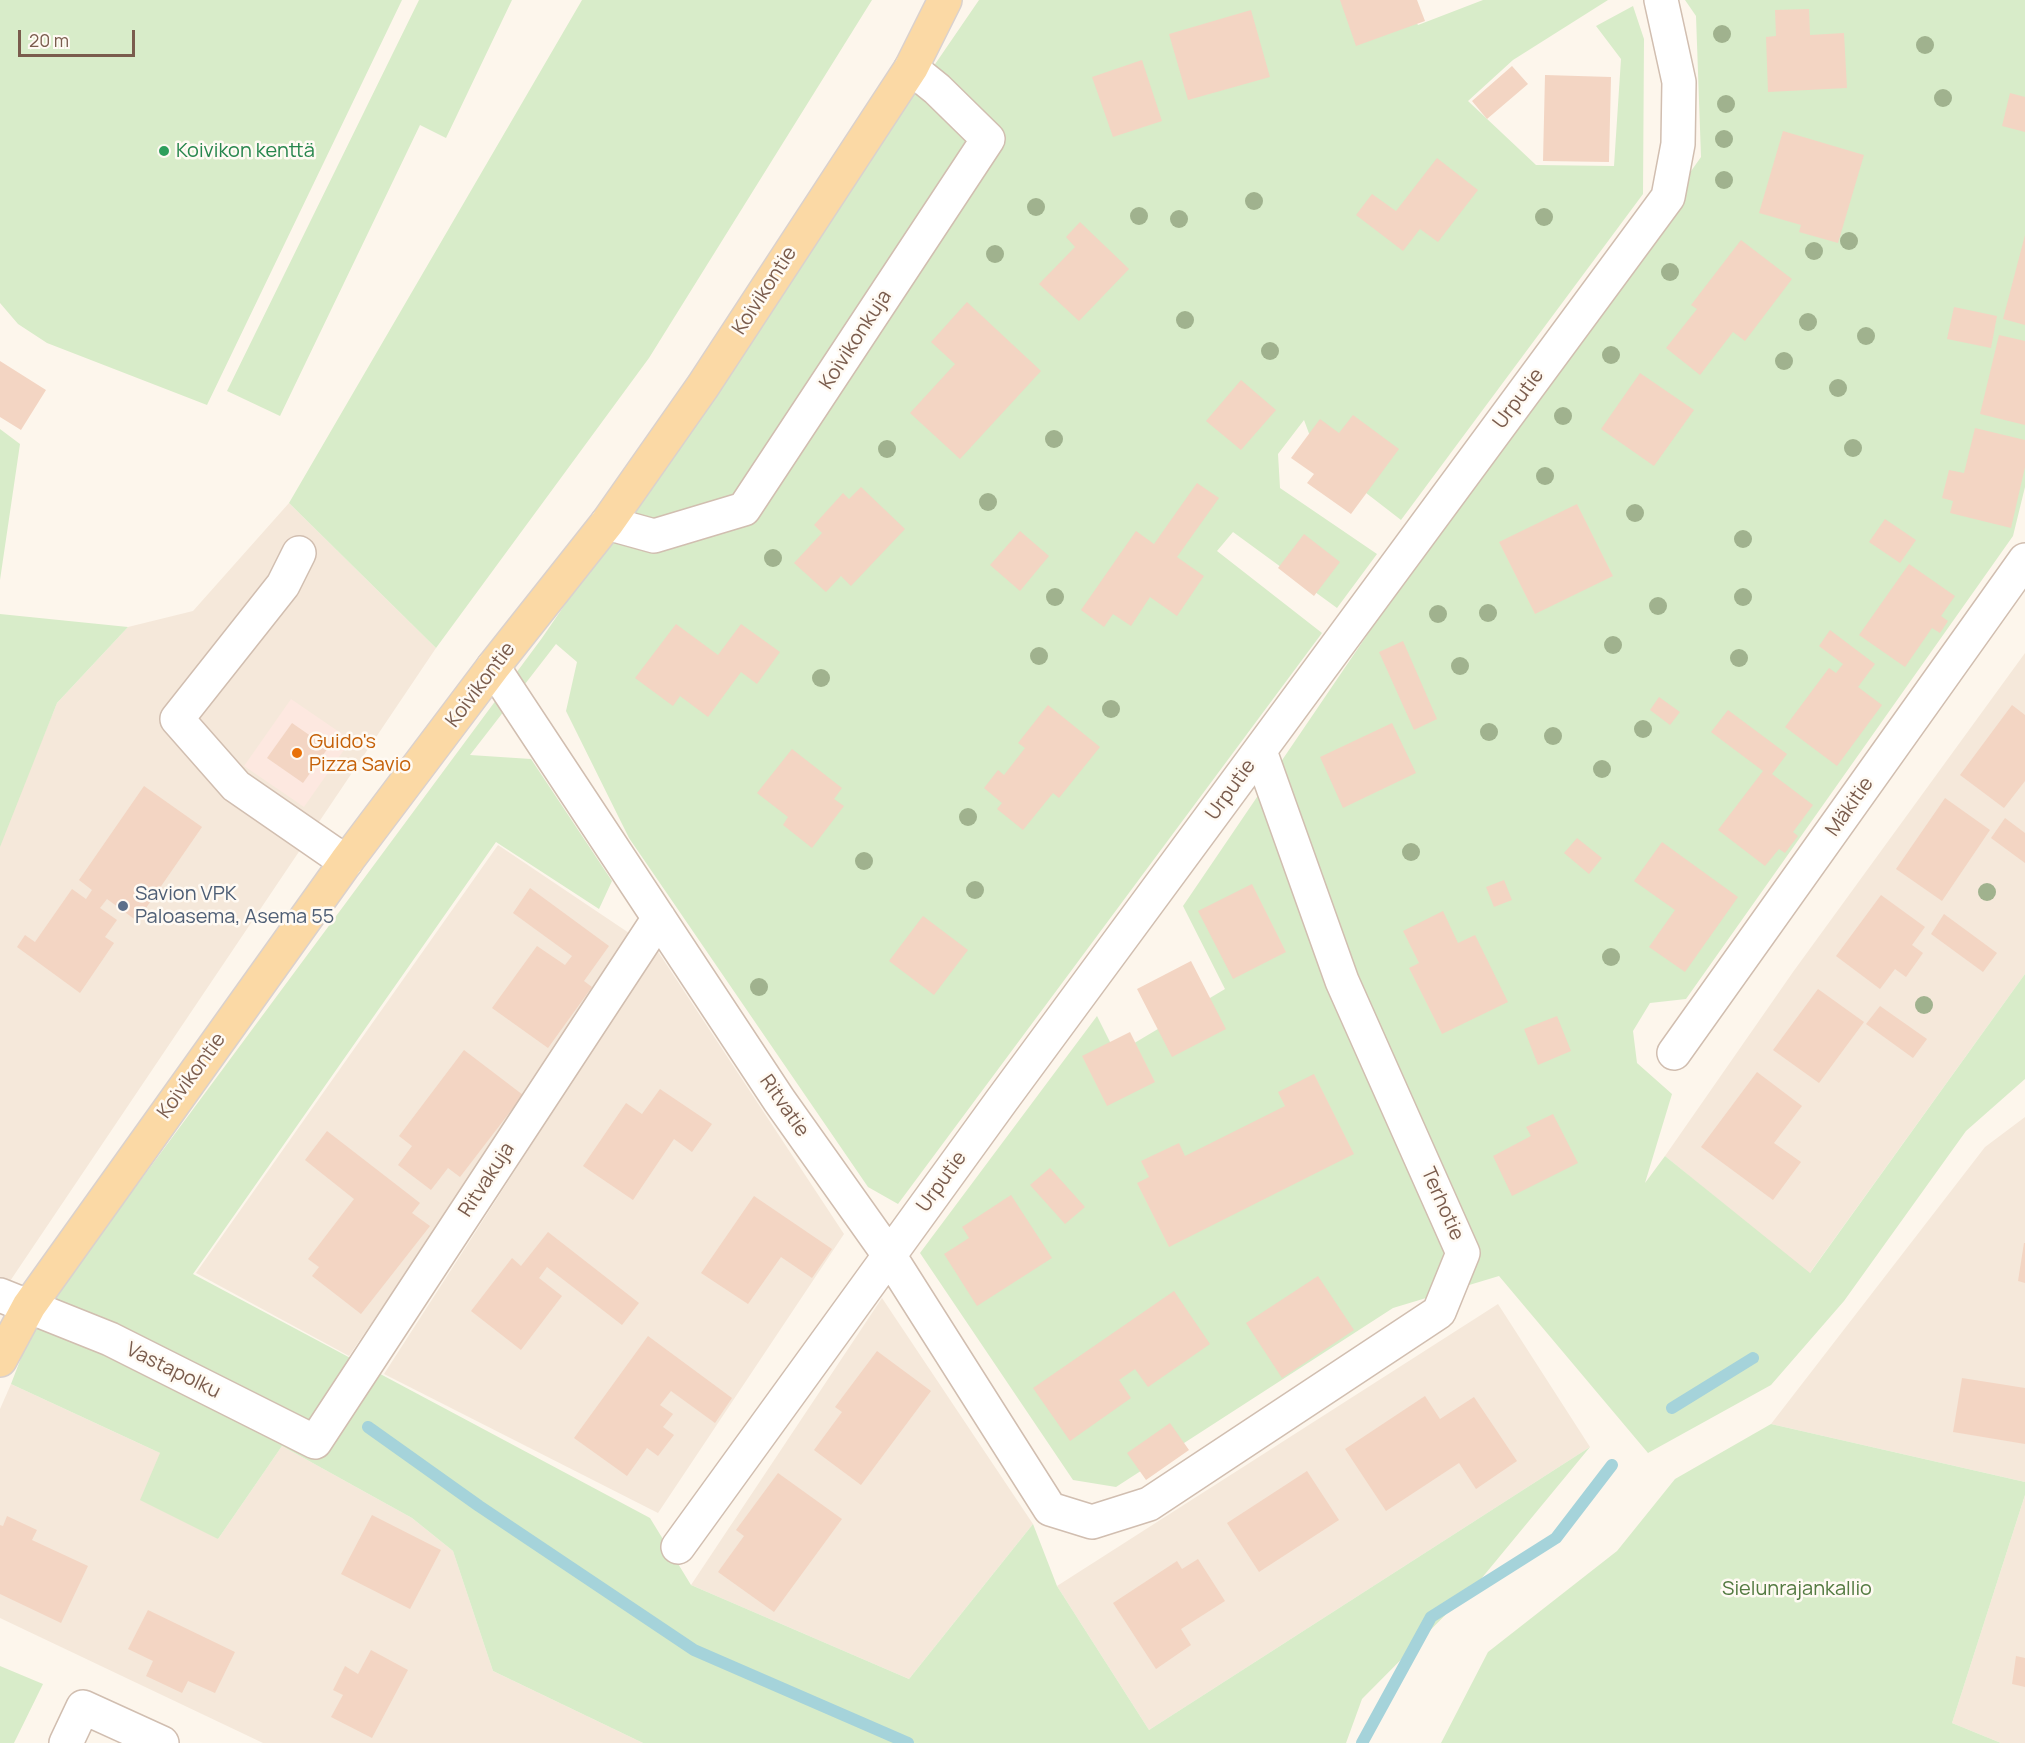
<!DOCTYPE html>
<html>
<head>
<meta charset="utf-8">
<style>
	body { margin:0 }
	#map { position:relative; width:2025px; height:1743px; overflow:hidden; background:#fdf6ec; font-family:Manrope,sans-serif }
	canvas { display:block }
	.scale { position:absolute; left:18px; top:30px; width:117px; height:27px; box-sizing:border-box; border:3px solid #7a5c4d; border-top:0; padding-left:8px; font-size:18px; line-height:21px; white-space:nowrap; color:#7a5c4d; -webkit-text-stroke:4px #fffaf3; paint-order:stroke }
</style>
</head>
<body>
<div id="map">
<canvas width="2025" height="1743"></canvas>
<div class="scale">20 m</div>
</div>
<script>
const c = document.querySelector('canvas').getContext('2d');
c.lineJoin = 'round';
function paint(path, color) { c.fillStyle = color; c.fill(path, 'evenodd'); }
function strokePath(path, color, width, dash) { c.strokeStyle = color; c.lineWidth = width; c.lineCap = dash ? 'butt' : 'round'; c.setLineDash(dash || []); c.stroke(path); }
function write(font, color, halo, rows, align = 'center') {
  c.font = font + ' Manrope,sans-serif'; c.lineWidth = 5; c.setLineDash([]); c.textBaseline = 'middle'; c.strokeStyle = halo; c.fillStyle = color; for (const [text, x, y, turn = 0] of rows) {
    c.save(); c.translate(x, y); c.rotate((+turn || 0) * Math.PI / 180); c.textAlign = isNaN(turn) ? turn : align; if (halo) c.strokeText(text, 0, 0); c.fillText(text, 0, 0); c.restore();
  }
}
const residential = new Path2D(`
	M 289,503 L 436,648 L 0,1296 L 0,842 L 57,703 L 128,627 L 193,611 Z
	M 2025,653 L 2025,974 L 1809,1274 L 1665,1156 L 1793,972 Z
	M 498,845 L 635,937 L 349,1356 L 196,1273 Z
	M 657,950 L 844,1234 L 658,1513 L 384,1374 Z
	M 2025,1117 L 2025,1482 L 1771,1424 L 1985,1147 Z
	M 882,1298 L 1033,1524 L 909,1679 L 691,1585 Z
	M 1498,1304 L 1590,1447 L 1149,1730 L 1057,1586 Z
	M 11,1384 L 160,1453 L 218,1539 L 282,1446 L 412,1518 L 453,1551 L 493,1671 L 643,1743 L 263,1743 L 0,1618 L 0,1409 Z
	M 2025,1495 L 2025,1743 L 2001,1743 L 1952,1723 Z`);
const commercial = new Path2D(`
	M 291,699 L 351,740 L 304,807 L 244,766 Z`);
const green = new Path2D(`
	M 0,0 L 402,0 L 207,405 L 47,343 L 18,324 L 0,303 Z
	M 419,0 L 512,0 L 446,138 L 420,125 L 280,416 L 227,391 Z
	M 582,0 L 872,0 L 649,358 L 436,648 L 289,503 Z
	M 979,0 L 1403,0 L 1418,25 L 1483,0 L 1608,0 L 1513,60 L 1468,101 L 1536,165 L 1614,166 L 1621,59 L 1596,26 L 1633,6 L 1644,39 L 1643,194 L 1401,520 L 1317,455 L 1304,420 L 1278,454 L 1280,488 L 1377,554 L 1337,608 L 1233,532 L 1217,551 L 1322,633 L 898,1204 L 868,1187 L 629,838 L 566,711 L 577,662 L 556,644 L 470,755 L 531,759 L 612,881 L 599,909 L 496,842 L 193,1274 L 650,1518 L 691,1585 L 909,1679 L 1033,1524 L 1057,1586 L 1149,1730 L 1590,1447 L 1481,1579 L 1362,1699 L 1346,1743 L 643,1743 L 493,1671 L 453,1551 L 412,1518 L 282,1446 L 218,1539 L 140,1500 L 160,1453 L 11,1384 L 34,1324 L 542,638 Z
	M 1685,0 L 2025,0 L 2025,487 L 2013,536 L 1686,999 L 1650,1003 L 1633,1031 L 1637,1063 L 1672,1094 L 1645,1183 L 1665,1156 L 1810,1273 L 2025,974 L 2025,1079 L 1966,1131 L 1844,1301 L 1771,1385 L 1648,1453 L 1499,1276 L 1393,1308 L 1116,1487 L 1073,1480 L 920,1253 L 1097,1016 L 1116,1054 L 1225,989 L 1183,906 L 1454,507 L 1701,157 L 1696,16 Z
	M 0,429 L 20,444 L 0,580 Z
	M 0,614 L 128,627 L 57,703 L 0,847 Z
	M 1771,1424 L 2025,1482 L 2025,1495 L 1952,1723 L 2001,1743 L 1441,1743 L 1488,1652 L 1617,1551 L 1675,1479 Z
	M 0,1666 L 43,1684 L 14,1743 L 0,1743 Z`);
const stream = new Path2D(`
	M 1672,1408 L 1753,1358
	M 368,1427 L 479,1506 L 694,1650 L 908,1743
	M 1362,1743 L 1431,1617 L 1556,1538 L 1612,1465`);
const building = new Path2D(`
	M 1340,0 L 1417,0 L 1425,21 L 1356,46 Z
	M 1809,9 L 1810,35 L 1844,33 L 1847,88 L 1768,92 L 1766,37 L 1776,36 L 1775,10 Z
	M 1251,10 L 1270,77 L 1188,100 L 1169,34 Z
	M 1142,60 L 1162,121 L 1113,137 L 1092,77 Z
	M 1512,66 L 1528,84 L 1487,119 L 1472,101 Z
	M 1545,75 L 1611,77 L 1609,162 L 1543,161 Z
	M 2010,93 L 2025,97 L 2025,132 L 2002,126 Z
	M 1783,131 L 1864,155 L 1838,243 L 1799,232 L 1801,225 L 1759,213 Z
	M 1437,158 L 1478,190 L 1438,242 L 1420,229 L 1403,251 L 1356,215 L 1372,194 L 1396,211 Z
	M 1080,222 L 1129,269 L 1079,321 L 1039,284 L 1075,247 L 1066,237 Z
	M 2025,235 L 2025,325 L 2003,319 Z
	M 1741,240 L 1792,279 L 1745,341 L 1733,332 L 1700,375 L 1666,348 L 1697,309 L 1691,305 Z
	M 967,302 L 1041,371 L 960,459 L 910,413 L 955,364 L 931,342 Z
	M 1954,307 L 1997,316 L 1991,348 L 1947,339 Z
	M 1999,335 L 2025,341 L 2025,425 L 1980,414 Z
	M 0,361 L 46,390 L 21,430 L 0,417 Z
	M 1640,373 L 1694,410 L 1654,466 L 1601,429 Z
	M 1241,380 L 1276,410 L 1241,450 L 1206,421 Z
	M 1353,415 L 1399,449 L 1351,514 L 1307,483 L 1314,474 L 1291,458 L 1320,419 L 1339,433 Z
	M 1975,428 L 2025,440 L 2025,467 L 2011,528 L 1950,513 L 1953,501 L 1942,498 L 1949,470 L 1964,473 Z
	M 1197,483 L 1219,498 L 1177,557 L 1204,576 L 1177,616 L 1150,597 L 1131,626 L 1113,614 L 1104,627 L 1081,610 L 1136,531 L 1154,544 Z
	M 861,487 L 905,529 L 851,586 L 841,576 L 826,592 L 794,563 L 822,533 L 814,525 L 843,493 L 849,499 Z
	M 1577,504 L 1613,576 L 1535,614 L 1499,542 Z
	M 1885,519 L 1916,540 L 1900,563 L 1869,542 Z
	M 1020,531 L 1049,556 L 1020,591 L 990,565 Z
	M 1304,534 L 1340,562 L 1314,596 L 1278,568 Z
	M 1909,564 L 1955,596 L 1941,616 L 1948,621 L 1940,633 L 1932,628 L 1905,667 L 1859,635 Z
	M 676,624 L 718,655 L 741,624 L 780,652 L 757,684 L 741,672 L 708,717 L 680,696 L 673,706 L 635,678 Z
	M 1830,630 L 1875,664 L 1858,687 L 1882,705 L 1837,766 L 1785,727 L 1829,668 L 1836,673 L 1843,664 L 1819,646 Z
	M 1403,641 L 1437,719 L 1414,730 L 1379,652 Z
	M 1659,697 L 1680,712 L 1670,725 L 1650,710 Z
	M 1048,705 L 1100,747 L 1059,798 L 1053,793 L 1023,830 L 997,809 L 1002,803 L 984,788 L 998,770 L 1004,775 L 1025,748 L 1018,743 Z
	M 2012,705 L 2025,715 L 2025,781 L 2004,808 L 1960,775 Z
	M 1728,710 L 1787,754 L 1772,774 L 1813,805 L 1793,832 L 1798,836 L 1785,853 L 1779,849 L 1765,866 L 1718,830 L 1763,771 L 1711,732 Z
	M 292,723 L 328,748 L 303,783 L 267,758 Z
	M 1392,723 L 1416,773 L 1343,808 L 1320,757 Z
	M 792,749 L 842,788 L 834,799 L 844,806 L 812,848 L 783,825 L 788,817 L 757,793 Z
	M 144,786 L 202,827 L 137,921 L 107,899 L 100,908 L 117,920 L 105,937 L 114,943 L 80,993 L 17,947 L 25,935 L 35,942 L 72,889 L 86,899 L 92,890 L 79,880 Z
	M 1945,798 L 1990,830 L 1942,901 L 1896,869 Z
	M 2005,818 L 2025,833 L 2025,863 L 1991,838 Z
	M 1577,838 L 1602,858 L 1589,874 L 1564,853 Z
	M 1662,842 L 1738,897 L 1685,972 L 1649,947 L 1675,910 L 1634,881 Z
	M 1504,880 L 1512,900 L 1494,907 L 1486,887 Z
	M 1252,884 L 1286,952 L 1233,979 L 1198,911 Z
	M 530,888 L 609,946 L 584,981 L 592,987 L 548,1048 L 492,1008 L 537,946 L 565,965 L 572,956 L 513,913 Z
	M 1881,895 L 1925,927 L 1912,945 L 1923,953 L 1906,977 L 1895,969 L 1880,989 L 1836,956 Z
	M 1443,911 L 1458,943 L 1475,935 L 1508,1002 L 1442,1034 L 1409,968 L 1419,963 L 1403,931 Z
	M 1944,914 L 1997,953 L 1983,972 L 1931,934 Z
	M 923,916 L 968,950 L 934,995 L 889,961 Z
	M 1191,961 L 1226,1029 L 1172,1057 L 1137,989 Z
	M 1818,989 L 1864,1022 L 1819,1083 L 1773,1050 Z
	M 1880,1006 L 1927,1039 L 1913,1058 L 1866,1024 Z
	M 1557,1016 L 1571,1051 L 1538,1065 L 1524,1029 Z
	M 1130,1032 L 1155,1082 L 1107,1106 L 1082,1056 Z
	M 464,1050 L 523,1095 L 460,1177 L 448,1168 L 431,1190 L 398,1165 L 412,1146 L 399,1136 Z
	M 1757,1072 L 1802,1106 L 1774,1143 L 1801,1162 L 1773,1200 L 1701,1147 Z
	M 1314,1074 L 1354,1154 L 1169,1247 L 1137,1183 L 1149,1177 L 1141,1161 L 1179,1143 L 1185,1156 L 1285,1106 L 1278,1092 Z
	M 660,1089 L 712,1124 L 692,1152 L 674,1139 L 633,1200 L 583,1166 L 626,1103 L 642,1114 Z
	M 1553,1114 L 1578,1163 L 1512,1196 L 1493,1156 L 1531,1136 L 1526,1127 Z
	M 327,1131 L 420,1203 L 412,1213 L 430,1226 L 361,1314 L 312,1276 L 319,1267 L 308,1259 L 354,1199 L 305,1160 Z
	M 1050,1168 L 1085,1207 L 1065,1224 L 1030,1185 Z
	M 1011,1195 L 1052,1258 L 977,1306 L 944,1254 L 969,1238 L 962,1227 Z
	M 754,1196 L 832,1249 L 812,1278 L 781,1257 L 748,1304 L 701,1273 Z
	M 548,1232 L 639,1303 L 622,1325 L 547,1267 L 539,1278 L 562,1296 L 521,1350 L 471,1311 L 512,1258 L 521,1266 Z
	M 2024,1243 L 2025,1243 L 2025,1283 L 2018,1281 Z
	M 1318,1276 L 1354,1330 L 1282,1378 L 1246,1323 Z
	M 1174,1291 L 1210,1344 L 1148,1387 L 1135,1369 L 1119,1380 L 1131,1398 L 1070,1441 L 1033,1388 Z
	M 648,1336 L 732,1398 L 715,1423 L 671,1391 L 660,1405 L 673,1414 L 663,1427 L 674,1435 L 658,1456 L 647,1448 L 627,1476 L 574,1438 Z
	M 877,1351 L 931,1391 L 861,1485 L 814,1450 L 842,1412 L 835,1407 Z
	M 1962,1378 L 2025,1388 L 2025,1444 L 1953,1432 Z
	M 1425,1396 L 1440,1419 L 1474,1397 L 1517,1461 L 1476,1489 L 1459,1463 L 1386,1511 L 1345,1449 Z
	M 1170,1423 L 1189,1450 L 1146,1480 L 1127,1453 Z
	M 1307,1471 L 1339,1520 L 1259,1572 L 1227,1523 Z
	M 778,1473 L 842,1519 L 774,1612 L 718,1572 L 744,1536 L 736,1530 Z
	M 372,1515 L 441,1550 L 410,1609 L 341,1574 Z
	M 7,1516 L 37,1530 L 32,1540 L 88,1566 L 61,1623 L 0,1594 L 0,1525 L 3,1526 Z
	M 1198,1559 L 1225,1601 L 1181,1629 L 1191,1645 L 1156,1669 L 1113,1603 L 1177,1561 L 1182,1569 Z
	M 148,1610 L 235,1652 L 215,1693 L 188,1681 L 182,1693 L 146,1676 L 153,1661 L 128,1649 Z
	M 371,1650 L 408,1670 L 372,1738 L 331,1717 L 343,1695 L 333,1690 L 345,1666 L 358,1674 Z
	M 2016,1656 L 2025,1658 L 2025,1687 L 2012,1684 Z`);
const minor = new Path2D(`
	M 607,523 L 654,536 L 744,509 L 988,139 L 937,89 L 911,68
	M 299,553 L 283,585 L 177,719 L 236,786 L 346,862
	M 493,667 L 779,1100 L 889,1255 L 1050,1509 L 1092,1522 L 1149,1504 L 1439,1312 L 1463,1253 L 1342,981 L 1260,751
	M 1674,1053 L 2025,560
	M 0,1295 L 110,1339 L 315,1442 L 659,918
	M 678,1547 L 1002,1100 L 1668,197 L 1678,144 L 1679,82 L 1661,0
	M 66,1743 L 83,1707 L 162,1743`);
const major = new Path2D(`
	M 0,1360 L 29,1306 L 346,862 L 493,667 L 607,523 L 703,386 L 911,68 L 945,0`);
const trees = [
	[1722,34],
	[1925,45],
	[1943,98],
	[1726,104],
	[1724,139],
	[1724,180],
	[1254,201],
	[1036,207],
	[1139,216],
	[1544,217],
	[1179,219],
	[1849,241],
	[1814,251],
	[995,254],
	[1670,272],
	[1185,320],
	[1808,322],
	[1866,336],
	[1270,351],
	[1611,355],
	[1784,361],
	[1838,388],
	[1563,416],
	[1054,439],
	[1853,448],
	[887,449],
	[1545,476],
	[988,502],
	[1635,513],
	[1743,539],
	[773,558],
	[1055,597],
	[1743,597],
	[1658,606],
	[1488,613],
	[1438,614],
	[1613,645],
	[1039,656],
	[1739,658],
	[1460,666],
	[821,678],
	[1111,709],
	[1643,729],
	[1489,732],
	[1553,736],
	[1602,769],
	[968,817],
	[1411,852],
	[864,861],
	[975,890],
	[1987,892],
	[1611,957],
	[759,987],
	[1924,1005]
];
const markers = [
	[164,151,6,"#2e9e5b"],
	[297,753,6,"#e8710a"],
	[123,906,6,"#5c6f8a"]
];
const leisureNames = [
	["Koivikon kenttä",176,151]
];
const streetNames = [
	["Koivikontie",765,291,-57],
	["Koivikonkuja",856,340,-57],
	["Urputie",1519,399,-53],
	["Koivikontie",481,685,-53],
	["Urputie",1231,790,-54],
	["Mäkitie",1850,807,-55],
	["Koivikontie",192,1076,-54],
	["Ritvatie",784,1106,55],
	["Ritvakuja",487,1180,-57],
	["Urputie",942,1182,-54],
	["Terhotie",1442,1204,66],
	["Vastapolku",173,1371,26]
];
const foodNames = [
	["Guido's",309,742],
	["Pizza Savio",309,765]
];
const serviceNames = [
	["Savion VPK",135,894],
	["Paloasema, Asema 55",135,917]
];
const parkNames = [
	["Sielunrajankallio",1797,1589]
];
paint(residential, '#f5e8da');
paint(commercial, '#fde8e0');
paint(green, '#d8ecc9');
strokePath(stream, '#a5d3da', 12);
paint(building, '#f3d5c3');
strokePath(minor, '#d1beb0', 36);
strokePath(major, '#dad1cd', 36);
strokePath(minor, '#fff', 33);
strokePath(major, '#fbd9a5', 33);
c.fillStyle = '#a0b28e';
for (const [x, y] of trees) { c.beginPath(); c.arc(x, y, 9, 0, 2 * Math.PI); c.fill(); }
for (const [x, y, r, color] of markers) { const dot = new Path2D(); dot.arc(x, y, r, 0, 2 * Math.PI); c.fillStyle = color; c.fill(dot); strokePath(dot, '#fffaf3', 2); }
write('20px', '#27864d', '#fffaf3', leisureNames, 'left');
write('20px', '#7a5c4d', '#fffaf3', streetNames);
write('20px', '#c56008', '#fffaf3', foodNames, 'left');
write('20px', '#4e5e75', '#fffaf3', serviceNames, 'left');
write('20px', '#537a41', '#fffaf3', parkNames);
</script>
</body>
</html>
